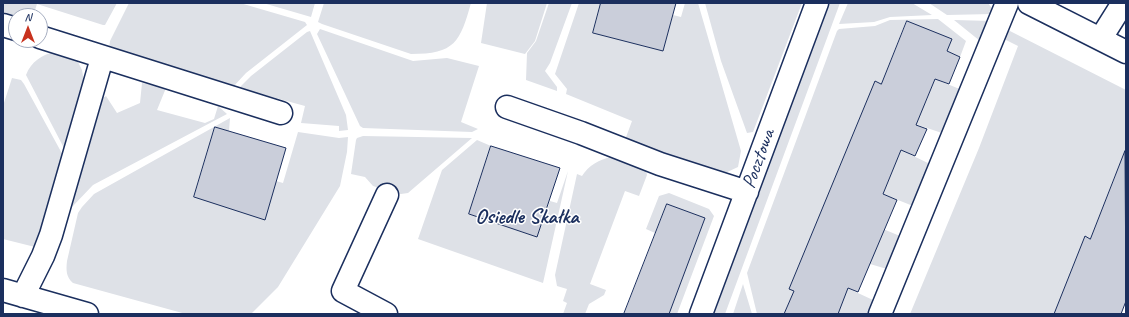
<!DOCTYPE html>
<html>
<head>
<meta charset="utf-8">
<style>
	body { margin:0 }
	#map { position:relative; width:1129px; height:317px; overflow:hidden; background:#fff; font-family:Caveat,sans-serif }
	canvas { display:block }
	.frame { position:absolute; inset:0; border:4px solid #1b2f5e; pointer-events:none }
	.north { position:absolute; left:8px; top:8px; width:40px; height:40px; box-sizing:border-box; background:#fff; border:1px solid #a4acbf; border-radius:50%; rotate:0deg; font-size:11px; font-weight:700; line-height:16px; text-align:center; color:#1b2f5e }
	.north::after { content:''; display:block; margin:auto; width:14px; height:18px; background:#c8321e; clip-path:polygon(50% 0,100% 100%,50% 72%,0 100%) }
</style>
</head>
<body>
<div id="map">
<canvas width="1129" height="317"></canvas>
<div class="frame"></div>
<div class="north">N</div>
</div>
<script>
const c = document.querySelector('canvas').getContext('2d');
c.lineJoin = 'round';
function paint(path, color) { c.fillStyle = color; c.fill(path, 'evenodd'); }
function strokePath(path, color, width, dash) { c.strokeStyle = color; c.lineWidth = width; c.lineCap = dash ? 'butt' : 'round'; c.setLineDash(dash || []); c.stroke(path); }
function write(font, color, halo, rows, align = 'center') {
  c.font = font + ' Caveat,sans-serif'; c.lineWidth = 3; c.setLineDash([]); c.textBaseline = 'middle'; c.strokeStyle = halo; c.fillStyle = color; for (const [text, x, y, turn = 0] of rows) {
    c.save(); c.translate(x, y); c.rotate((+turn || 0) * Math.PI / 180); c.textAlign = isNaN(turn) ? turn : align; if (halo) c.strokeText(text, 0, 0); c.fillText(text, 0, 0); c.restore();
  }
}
const green = new Path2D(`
	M 3,3 L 117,3 L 105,25 L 103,25 L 37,4 L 33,16 L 16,16 L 3,12 Z
	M 129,3 L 240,3 L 305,22 L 307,25 L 246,73 L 233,87 L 109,49 L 110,41 Z
	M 263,3 L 315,3 L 311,17 Z
	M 324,3 L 471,3 C 460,42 455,54 411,54 L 322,24 L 318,22 Z
	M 487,3 L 547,3 L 535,41 L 525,54 L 481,43 Z
	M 549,3 L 572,3 L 550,63 L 545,71 L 557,87 L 557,91 L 526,80 L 527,53 L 536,41 Z
	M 579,3 L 601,3 L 593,33 L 663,51 L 673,15 L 681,17 L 685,3 L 698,3 L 741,151 L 738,167 L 723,174 L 712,174 L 625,140 L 632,121 L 566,94 L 567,89 L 555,74 Z
	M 705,3 L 802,3 L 753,132 L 747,133 L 721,61 Z
	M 829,3 L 840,3 L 725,314 L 714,314 Z
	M 848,3 L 912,3 L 932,15 L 890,17 L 874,22 L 839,24 Z
	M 929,3 L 988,3 L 991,7 L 992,14 L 947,15 Z
	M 938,19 L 966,41 L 960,57 L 947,51 L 952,39 L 906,21 L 881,84 L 875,82 L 789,289 L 794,291 L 784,314 L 757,314 L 747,273 L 837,31 L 839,29 L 875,26 L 890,20 Z
	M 954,20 L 991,21 L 980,41 Z
	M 320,29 L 413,61 L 447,58 L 479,66 L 461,122 L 478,129 L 472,132 L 363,128 L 360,126 L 317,34 Z
	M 1006,29 L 1126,90 L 1126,179 L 1115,175 L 1090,239 L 1085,237 L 1054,314 L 910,314 L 979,148 L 1018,46 L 1002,38 Z
	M 310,31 L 346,115 L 348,130 L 339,131 L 339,126 L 301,123 L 305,106 L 239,88 L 251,76 L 307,32 Z
	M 56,52 L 70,55 L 77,60 L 82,70 L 84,82 L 66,152 L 26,75 C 31,62 42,54 56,52 Z
	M 12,78 L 21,80 L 24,84 L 65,159 L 45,231 L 35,247 L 3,239 L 3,106 Z
	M 935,79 L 962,90 L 945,134 L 912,123 L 926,102 Z
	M 142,83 L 166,88 L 157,110 L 205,123 L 214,119 L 218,106 L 227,114 L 93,185 L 72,207 L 96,112 L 101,99 L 106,96 L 117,113 L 140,103 Z
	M 230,118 L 229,131 L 215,127 L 194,197 L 276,181 L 283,183 L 298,132 L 339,138 L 348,137 L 347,152 L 340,186 L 278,287 L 251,314 L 186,314 L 73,283 C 66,277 66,270 67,261 L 78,213 L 82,207 L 94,194 Z
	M 363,136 L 472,138 L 408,193 L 401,194 L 391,192 L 373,186 L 365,177 L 351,174 L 356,140 L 357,138 Z
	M 477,140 L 491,146 L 469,214 L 537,237 L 550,201 L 557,203 L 568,171 L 543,283 L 418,239 L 442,170 Z
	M 901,150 L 932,165 L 913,206 L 883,194 Z
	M 611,157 L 619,157 L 646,170 L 647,175 L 639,196 L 625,191 L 590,284 L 606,290 L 604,295 L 589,304 L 585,314 L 563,314 L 567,303 L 563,301 L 567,289 L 557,286 L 555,275 L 577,174 L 582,176 C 588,166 600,159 611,157 Z
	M 669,193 L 709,209 L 714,216 L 677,314 L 669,314 L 705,218 L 667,204 L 655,233 L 646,229 L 659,196 Z
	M 871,224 L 900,236 L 901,239 L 890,267 L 887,269 L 870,264 Z
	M 743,284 L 752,314 L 733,314 Z
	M 845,287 L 873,300 L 869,314 L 838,314 Z`);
const building = new Path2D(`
	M 601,3 L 676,3 L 663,51 L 593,33 Z
	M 907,21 L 952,39 L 947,51 L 960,57 L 949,84 L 935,79 L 916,125 L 927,129 L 915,156 L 901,150 L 883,194 L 897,200 L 858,292 L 848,288 L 838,314 L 784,314 L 794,291 L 789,289 L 875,81 L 881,84 Z
	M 215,127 L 286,148 L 265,220 L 194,197 Z
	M 491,146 L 560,168 L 537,237 L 469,214 Z
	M 1125,151 L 1126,301 L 1121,314 L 1054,314 L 1085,236 L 1090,239 Z
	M 667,204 L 705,218 L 669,314 L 624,314 Z`);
const minor = new Path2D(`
	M 1029,3 L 1126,52
	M 3,25 L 16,29
	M 40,37 L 281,113
	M 1101,38 L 1123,3
	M 507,107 L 581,133 L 660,164 L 747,192
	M 3,290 L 87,314
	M 23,296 L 43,256 L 51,235 L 102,58
	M 386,314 L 343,291 L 387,195
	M 701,314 L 817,3
	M 880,314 L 1007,3`);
const streetNames = [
	["Pocztowa",759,159,-70]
];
const neighbourhoodNames = [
	["Osiedle Skałka",527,217]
];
paint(green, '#dee1e7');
paint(building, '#caceda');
strokePath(building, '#1b2f5e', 1);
strokePath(minor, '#1b2f5e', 25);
strokePath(minor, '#fff', 22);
write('20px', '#1b2f5e', '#fff', streetNames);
write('bold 21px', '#1b2f5e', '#fff', neighbourhoodNames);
</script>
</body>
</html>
